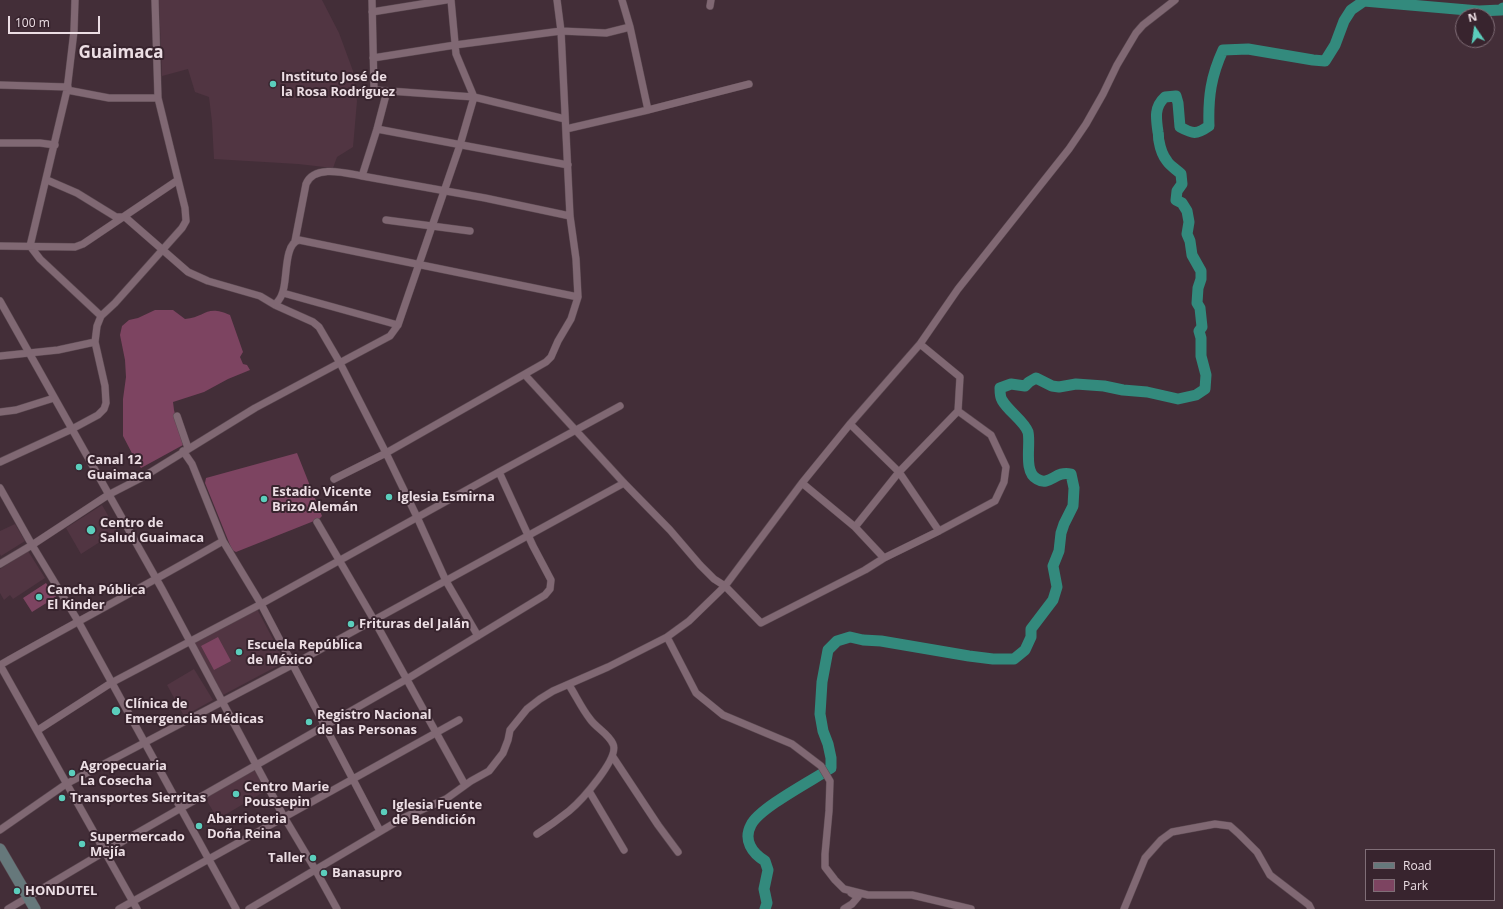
<!DOCTYPE html>
<html>
<head>
<meta charset="utf-8">
<style>
	body { margin:0 }
	#map { position:relative; width:1503px; height:909px; overflow:hidden; background:#432e38; font-family:"Open Sans",sans-serif }
	canvas { display:block }
	.legend { position:absolute; left:1365px; top:849px; width:130px; height:52px; box-sizing:border-box; background:#38242e; border:1px solid #806e77; margin:0; padding:5px 7px; list-style:none; font-size:12px; color:#ecdee4 }
	.legend li { display:flex; align-items:center; gap:8px; height:20px }
	.legend b { width:20px; border:1px solid #806e77 }
	.north { position:absolute; left:1455px; top:8px; width:40px; height:40px; box-sizing:border-box; background:#38242e; border:1px solid #806e77; border-radius:50%; rotate:347deg; font-size:11px; font-weight:700; line-height:16px; text-align:center; color:#ecdee4 }
	.north::after { content:''; display:block; margin:auto; width:14px; height:18px; background:#5bcebc; clip-path:polygon(50% 0,100% 100%,50% 72%,0 100%) }
	.scale { position:absolute; left:8px; top:16px; width:92px; height:18px; box-sizing:border-box; border:2px solid #ecdee4; border-top:0; padding-left:5px; font-size:12px; line-height:14px; white-space:nowrap; color:#ecdee4; -webkit-text-stroke:3px #38242e; paint-order:stroke }
</style>
</head>
<body>
<div id="map">
<canvas width="1503" height="909"></canvas>
<ul class="legend">
<li><b style="height:5px;background:#66787b"></b>Road</li>
<li><b style="height:11px;background:#7d4461"></b>Park</li>
</ul>
<div class="north">N</div>
<div class="scale">100 m</div>
</div>
<script>
const c = document.querySelector('canvas').getContext('2d');
c.lineJoin = 'round';
function paint(path, color) { c.fillStyle = color; c.fill(path, 'evenodd'); }
function strokePath(path, color, width, dash) { c.strokeStyle = color; c.lineWidth = width; c.lineCap = dash ? 'butt' : 'round'; c.setLineDash(dash || []); c.stroke(path); }
function write(font, color, halo, rows, align = 'center') {
  c.font = font + ' "Open Sans",sans-serif'; c.lineWidth = 4; c.setLineDash([]); c.textBaseline = 'middle'; c.strokeStyle = halo; c.fillStyle = color; for (const [text, x, y, turn = 0] of rows) {
    c.save(); c.translate(x, y); c.rotate((+turn || 0) * Math.PI / 180); c.textAlign = isNaN(turn) ? turn : align; if (halo) c.strokeText(text, 0, 0); c.fillText(text, 0, 0); c.restore();
  }
}
const built = new Path2D(`
	M 159,0 L 322,0 L 339,33 L 353,71 L 357,101 L 353,147 L 337,157 L 333,168 L 298,164 L 214,159 L 212,122 L 209,97 L 195,92 L 188,69 L 162,76 Z
	M 102,505 L 117,531 L 81,554 L 66,528 Z
	M 15,524 L 25,541 L 1,556 L 0,554 L 0,531 Z
	M 28,551 L 45,578 L 13,599 L 10,595 L 4,600 L 0,593 L 0,569 Z
	M 257,609 L 285,662 L 221,696 L 193,643 Z
	M 194,669 L 213,700 L 184,716 L 167,685 Z
	M 254,768 L 267,790 L 218,819 L 205,798 Z`);
const green = new Path2D(`
	M 155,310 L 173,310 L 185,319 C 206,317 206,304 230,315 L 243,352 L 240,357 L 243,364 L 247,365 L 250,370 L 228,379 L 204,392 L 173,402 L 174,410 L 183,445 L 141,468 L 136,461 L 123,436 L 123,399 L 126,377 L 125,360 L 120,335 L 122,326 L 129,320 L 138,318 Z
	M 297,453 L 322,516 L 319,519 L 236,552 L 232,550 L 205,483 L 206,478 Z
	M 46,583 L 56,597 L 32,612 L 23,598 Z
	M 218,637 L 231,661 L 214,670 L 201,646 Z`);
const river = new Path2D(`
	M 765,909 L 767,903 L 764,889 L 768,870 L 765,861 C 752,853 743,840 751,825 C 759,808 813,780 831,768 L 831,758 L 828,744 L 823,731 L 820,714 L 822,682 L 828,650 L 837,641 L 850,637 L 863,640 L 881,641 L 969,656 L 993,659 L 1014,659 L 1025,650 L 1031,637 L 1031,629 L 1053,600 L 1057,587 L 1053,566 L 1059,551 L 1061,533 L 1064,524 L 1073,506 L 1074,488 L 1071,474 C 1055,470 1050,487 1037,479 C 1023,472 1031,444 1028,432 C 1024,421 1008,411 1002,400 C 1000,397 1000,392 1000,388 L 1011,384 L 1025,386 L 1029,382 L 1036,378 L 1052,386 L 1059,387 L 1076,384 L 1104,386 L 1123,390 L 1147,392 L 1178,399 L 1196,395 L 1205,389 L 1206,375 L 1201,356 L 1201,338 L 1199,331 L 1202,327 L 1200,308 L 1197,303 L 1198,288 L 1201,279 L 1201,271 L 1192,255 L 1190,241 L 1187,234 L 1189,222 L 1187,211 L 1182,203 L 1176,200 L 1177,191 L 1182,184 L 1181,174 C 1176,169 1170,166 1167,161 C 1163,156 1160,147 1159,141 C 1158,138 1159,135 1158,132 C 1156,118 1154,107 1165,97 L 1176,96 L 1178,103 L 1180,127 C 1193,134 1196,135 1209,126 C 1208,97 1211,76 1223,50 L 1248,49 L 1313,60 L 1325,61 L 1335,45 L 1344,21 L 1351,10 L 1364,1 L 1479,11 L 1501,10 L 1503,8`);
const street = new Path2D(`
	M 75,0 L 74,31 L 67,90 L 30,246 L 40,259 L 101,316
	M 372,0 L 374,89 L 375,90 L 474,97 L 565,119
	M 622,0 L 630,27 L 648,110
	M 710,6 L 711,0
	M 372,12 L 446,0
	M 373,58 L 455,45 L 561,31 L 606,33 L 630,27
	M 0,85 L 68,87
	M 67,90 L 109,98 L 158,98
	M 387,91 L 377,129 L 362,176 L 485,198 L 570,216
	M 377,129 L 568,165
	M 566,129 L 648,110 L 749,84
	M 0,143 L 40,143 L 55,145
	M 47,180 L 77,193 L 116,217 L 125,217 L 188,272 L 208,281 L 260,296 L 275,305 L 313,322 L 319,327 L 340,363 L 386,453 L 417,517 L 446,581 L 478,636
	M 386,220 L 470,231
	M 295,241 L 306,184 C 314,164 346,173 362,176
	M 0,246 L 75,247 L 83,244 L 178,180
	M 283,293 L 398,325
	M 0,301 L 162,589 L 284,817 L 315,869 L 337,909
	M 275,305 C 278,301 281,298 282,294 C 288,282 283,244 299,240 L 578,297
	M 0,356 L 58,350 L 95,342
	M 525,375 L 624,483 L 670,530 L 700,565 L 714,579 L 725,586 L 761,623 L 865,570 L 884,558 L 939,531 L 995,501 L 1004,482 L 1006,467 L 991,435 L 958,411
	M 0,412 L 16,410 L 54,398
	M 177,416 L 188,448
	M 850,424 L 899,472 L 939,531
	M 183,451 L 192,464 L 223,541 L 261,604 L 380,831
	M 0,462 L 72,429 L 98,415 L 104,409 L 106,403 L 105,386 L 95,342 L 97,326 L 101,316 L 115,303 L 182,228 L 186,221 L 185,208 L 158,98 L 155,0
	M 334,479 L 386,453 L 546,362 L 551,357 L 558,341 L 571,319 L 578,297 L 576,259 L 570,216 L 561,31 L 557,0
	M 802,483 L 855,527 L 884,558
	M 0,488 L 32,545 L 78,621 L 236,909
	M 317,522 L 374,620 L 465,785
	M 855,527 L 899,472 L 958,411 L 960,377 L 920,344
	M 0,564 L 32,545 L 108,495 L 143,477 L 255,408 L 390,336 L 398,325 L 460,145 L 474,97 L 456,54 L 451,0
	M 667,637 L 696,693 L 723,715 L 792,744 L 821,766 L 830,781 L 829,811 L 825,854 L 825,867 L 835,880 L 844,889 L 868,895 L 912,895 L 971,909
	M 0,665 L 137,909
	M 0,665 C 74,623 149,584 223,541
	M 38,730 L 111,683 L 261,604 L 499,472 L 620,406
	M 613,757 L 658,825 L 678,852
	M 589,791 L 624,850
	M 0,830 L 66,784 L 292,665 L 624,483
	M 537,834 C 548,827 559,819 569,811 C 581,801 620,758 613,744 C 608,733 596,728 590,719 C 582,709 576,696 569,685
	M 8,909 L 104,852 L 407,679 L 545,595 L 550,589 L 551,580 L 533,546 L 499,472
	M 119,909 L 459,720
	M 249,909 L 403,818 L 446,799 L 471,781 L 489,771 L 503,753 L 508,740 L 510,730 L 527,709 L 540,699 L 553,691 L 608,667 L 667,637 L 689,621 L 725,586 L 802,483 L 850,424 L 920,344 L 958,289 L 1069,149 L 1086,124 L 1103,94 L 1117,65 L 1136,33 L 1143,25 L 1175,0
	M 844,909 L 852,904 L 858,897 L 851,893
	M 1124,909 L 1145,858 L 1161,840 L 1172,832 L 1215,824 L 1230,826 L 1239,834 L 1257,852 L 1270,875 L 1309,905 L 1311,909`);
const secondary = new Path2D(`
	M 0,849 L 35,909`);
const markers = [
	[273,84,4,"#5bcebc"],
	[79,467,4,"#5bcebc"],
	[389,497,4,"#5bcebc"],
	[264,499,4,"#5bcebc"],
	[91,530,5,"#5bcebc"],
	[39,597,4,"#5bcebc"],
	[351,624,4,"#5bcebc"],
	[239,652,4,"#5bcebc"],
	[116,711,5,"#5bcebc"],
	[309,722,4,"#5bcebc"],
	[72,773,4,"#5bcebc"],
	[236,794,4,"#5bcebc"],
	[62,798,4,"#5bcebc"],
	[384,812,4,"#5bcebc"],
	[199,826,4,"#5bcebc"],
	[82,844,4,"#5bcebc"],
	[313,858,4,"#5bcebc"],
	[324,873,4,"#5bcebc"],
	[17,891,4,"#5bcebc"]
];
const poiNames = [
	["Instituto José de",281,77],
	["la Rosa Rodríguez",281,92],
	["Canal 12",87,460],
	["Guaimaca",87,475],
	["Estadio Vicente",272,492],
	["Brizo Alemán",272,507],
	["Iglesia Esmirna",397,497],
	["Centro de",100,523],
	["Salud Guaimaca",100,538],
	["Cancha Pública",47,590],
	["El Kinder",47,605],
	["Frituras del Jalán",359,624],
	["Escuela República",247,645],
	["de México",247,660],
	["Clínica de",125,704],
	["Emergencias Médicas",125,719],
	["Registro Nacional",317,715],
	["de las Personas",317,730],
	["Agropecuaria",80,766],
	["La Cosecha",80,781],
	["Centro Marie",244,787],
	["Poussepin",244,802],
	["Transportes Sierritas",70,798],
	["Iglesia Fuente",392,805],
	["de Bendición",392,820],
	["Abarrioteria",207,819],
	["Doña Reina",207,834],
	["Supermercado",90,837],
	["Mejía",90,852],
	["Taller",305,858,"right"],
	["Banasupro",332,873],
	["HONDUTEL",25,891]
];
const districtNames = [
	["Guaimaca",121,53]
];
paint(built, '#513542');
paint(green, '#7d4461');
strokePath(river, '#338a7d', 11);
strokePath(street, '#5c4a52', 8);
strokePath(secondary, '#5c4a52', 12);
strokePath(street, '#806873', 7);
strokePath(secondary, '#66787b', 11);
for (const [x, y, r, color] of markers) { const dot = new Path2D(); dot.arc(x, y, r, 0, 2 * Math.PI); c.fillStyle = color; c.fill(dot); strokePath(dot, '#38242e', 1.5); }
write('bold 13px', '#ecdee4', '#38242e', poiNames, 'left');
write('bold 17px', '#ecdee4', '#38242e', districtNames);
</script>
</body>
</html>
